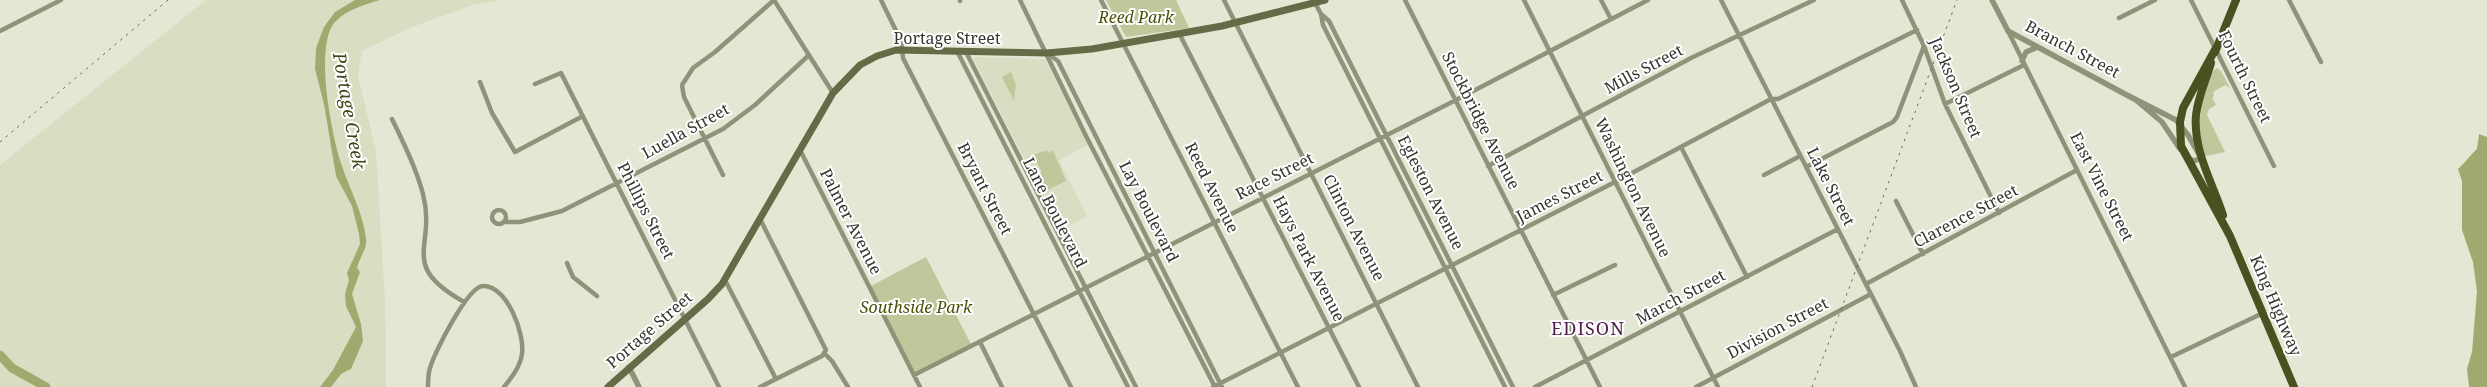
<!DOCTYPE html>
<html>
<head>
<meta charset="utf-8">
<style>
	body { margin:0 }
	canvas { display:block; background:#e3e7d3 }
</style>
</head>
<body>
<canvas width="2487" height="387"></canvas>
<script>
const c = document.querySelector('canvas').getContext('2d');
c.lineJoin = 'round';
function paint(path, color) { c.fillStyle = color; c.fill(path, 'evenodd'); }
function strokePath(path, color, width, dash) { c.strokeStyle = color; c.lineWidth = width; c.lineCap = dash ? 'butt' : 'round'; c.setLineDash(dash || []); c.stroke(path); }
function write(font, color, halo, rows, align = 'center') {
  c.font = font + ' "Noto Serif",serif'; c.lineWidth = 4; c.setLineDash([]); c.textBaseline = 'middle'; c.strokeStyle = halo; c.fillStyle = color; for (const [text, x, y, turn = 0] of rows) {
    c.save(); c.translate(x, y); c.rotate((+turn || 0) * Math.PI / 180); c.textAlign = isNaN(turn) ? turn : align; if (halo) c.strokeText(text, 0, 0); c.fillText(text, 0, 0); c.restore();
  }
}
const built = new Path2D(`
	M 206,0 L 501,0 L 473,5 L 412,27 L 362,51 L 358,76 L 376,151 L 385,302 L 386,387 L 0,387 L 0,165 Z
	M 975,57 L 1045,59 L 1088,145 L 1059,160 L 1087,216 L 1060,230 L 974,60 Z`);
const green = new Path2D(`
	M 1106,0 L 1176,0 L 1189,28 L 1126,37 Z
	M 2217,68 L 2221,71 L 2230,88 L 2225,85 L 2213,92 L 2214,96 L 2212,98 L 2216,105 L 2209,109 L 2207,115 L 2225,152 L 2206,156 C 2194,142 2201,77 2217,68 Z
	M 1011,72 L 1016,85 L 1014,101 L 1002,77 Z
	M 1047,150 L 1048,153 L 1053,150 L 1066,181 L 1043,192 L 1035,176 L 1042,172 L 1033,155 Z
	M 926,257 L 972,346 L 914,375 L 869,287 Z`);
const water = new Path2D(`
	M 355,0 L 380,0 C 364,5 348,9 336,21 C 313,43 332,137 342,166 C 350,190 363,213 366,238 C 368,247 359,259 357,268 L 360,272 L 352,294 L 361,324 L 363,341 L 351,369 L 341,374 L 331,387 L 320,387 L 333,370 L 356,327 L 346,306 L 345,294 L 349,280 L 347,273 L 360,244 L 359,234 L 352,206 L 336,176 L 324,104 L 315,69 L 316,48 L 324,27 L 335,12 Z
	M 2479,134 L 2487,137 L 2487,387 L 2469,387 L 2467,369 L 2472,352 L 2477,291 L 2473,262 L 2462,230 L 2462,181 L 2458,169 C 2465,163 2470,155 2477,149 Z`);
const river = new Path2D(`
	M 0,355 L 12,368 L 46,387`);
const minor = new Path2D(`
	M 774,0 L 833,93
	M 881,0 L 901,41 L 903,58 L 1071,387
	M 960,0 L 960,1
	M 1020,0 L 1086,136 L 1215,387
	M 1101,0 L 1298,387
	M 1224,0 L 1418,387
	M 1405,0 L 1600,387
	M 1524,0 L 1718,387
	M 1601,0 L 1611,19
	M 1721,0 L 1900,351 L 1916,387
	M 1902,0 L 1924,46 L 1945,104 L 1999,213
	M 2191,0 L 2274,166
	M 2289,0 L 2321,62
	M 1314,1 L 1321,14 L 1323,25 L 1505,387
	M 1321,14 L 1329,21 L 1513,387
	M 2119,18 L 2155,0
	M 0,31 L 61,0
	M 2008,31 L 2185,387
	M 1180,35 L 1359,387
	M 957,51 L 1128,387
	M 966,52 L 1136,387
	M 1048,54 L 1058,61 L 1222,387
	M 480,82 L 492,113 L 515,152 L 583,116
	M 535,84 L 561,73 L 719,387
	M 1945,104 L 2024,65
	M 392,119 C 404,144 416,168 423,194 C 437,248 397,264 464,302
	M 1681,147 L 1747,277
	M 800,150 L 920,387
	M 1488,166 L 1693,57 L 1814,0
	M 1806,167 L 1893,122 L 1897,117 L 1924,46
	M 723,175 L 684,97 L 682,85 L 693,68 L 715,52 L 774,0
	M 1764,175 L 1800,156
	M 1896,201 L 1923,254
	M492 217a7 7 0 1 1 14 0a7 7 0 1 1-14 0Z
	M 760,219 L 826,350 L 822,356 L 760,387
	M 504,222 L 520,222 L 562,211 L 723,129 L 755,105 L 808,56
	M 567,263 L 573,277 L 597,296
	M 725,280 L 776,379
	M 1866,284 L 2077,170
	M 1553,295 L 1615,265
	M 980,342 L 1002,387
	M 825,354 L 832,361 L 848,387
	M 2171,357 L 2263,313
	M 914,375 L 1456,100 L 1648,0
	M 428,387 C 428,380 428,374 430,368 C 434,353 468,286 483,286 C 507,285 525,334 522,354 C 520,367 512,377 504,387
	M 1213,387 L 1615,182 L 1771,99 L 1778,99 L 1917,30
	M 1535,387 L 1838,229
	M 1696,387 L 1871,294`);
const tertiary = new Path2D(`
	M 1992,0 L 2008,31 L 2136,100 L 2162,122 L 2180,149
	M 2022,61 L 2026,52 L 2038,47
	M 2123,93 L 2176,120 L 2188,135 L 2201,158 L 2194,161 L 2187,158
	M 629,367 L 639,387`);
const secondary = new Path2D(`
	M 608,387 L 708,299 L 722,284 L 833,93 L 860,65 L 877,56 L 896,50 L 1047,53 L 1092,49 L 1222,26 L 1325,0`);
const primary = new Path2D(`
	M 2216,48 L 2183,108 L 2180,122 L 2181,146 L 2230,236 L 2294,387
	M 2215,52 L 2236,0
	M 2211,63 C 2206,80 2198,97 2196,115 C 2193,150 2212,182 2223,215`);
const rail = new Path2D(`
	M 0,142 L 168,0
	M 1812,387 L 1957,0`);
const parkNames = [
	["Reed Park",1136,18],
	["Southside Park",916,308]
];
const streetNames = [
	["Portage Street",947,39],
	["Branch Street",2072,50,28],
	["Mills Street",1644,70,-28],
	["Fourth Street",2244,77,64],
	["Jackson Street",1955,88,67],
	["Stockbridge Avenue",1480,121,63],
	["Luella Street",686,132,-29],
	["Race Street",1275,177,-27],
	["Lake Street",1830,187,63],
	["East Vine Street",2101,187,63],
	["Reed Avenue",1211,188,63],
	["Washington Avenue",1632,188,64],
	["Bryant Street",984,189,63],
	["Egleston Avenue",1430,193,63],
	["James Street",1560,197,-27],
	["Phillips Street",645,211,63],
	["Lay Boulevard",1148,212,63],
	["Lane Boulevard",1054,213,63],
	["Clarence Street",1966,217,-28],
	["Palmer Avenue",850,222,63],
	["Clinton Avenue",1353,228,63],
	["Hays Park Avenue",1308,259,63],
	["March Street",1681,298,-28],
	["King Highway",2275,306,67],
	["Division Street",1778,329,-28],
	["Portage Street",650,331,-41]
];
const waterNames = [
	["Portage Creek",348,111,80]
];
const neighbourhoodNames = [
	["EDISON",1588,330]
];
paint(built, '#d9ddc2');
paint(green, '#c0c79b');
paint(water, '#a1a96e');
strokePath(river, '#a1a96e', 9);
strokePath(minor, '#8f937a', 4.5);
strokePath(tertiary, '#8f937a', 5.5);
strokePath(secondary, '#666b47', 7);
strokePath(primary, '#4b5021', 8);
strokePath(rail, '#66685d', 1, [2.5, 5]);
write('italic 16px', '#4b500a', '#fff', parkNames);
write('16px', '#35362f', '#fff', streetNames);
write('italic 18px', '#414619', '#fff', waterNames);
c.letterSpacing = '1px';
write('18px', '#521d4a', '#fff', neighbourhoodNames);
c.letterSpacing = '0px';
</script>
</body>
</html>
